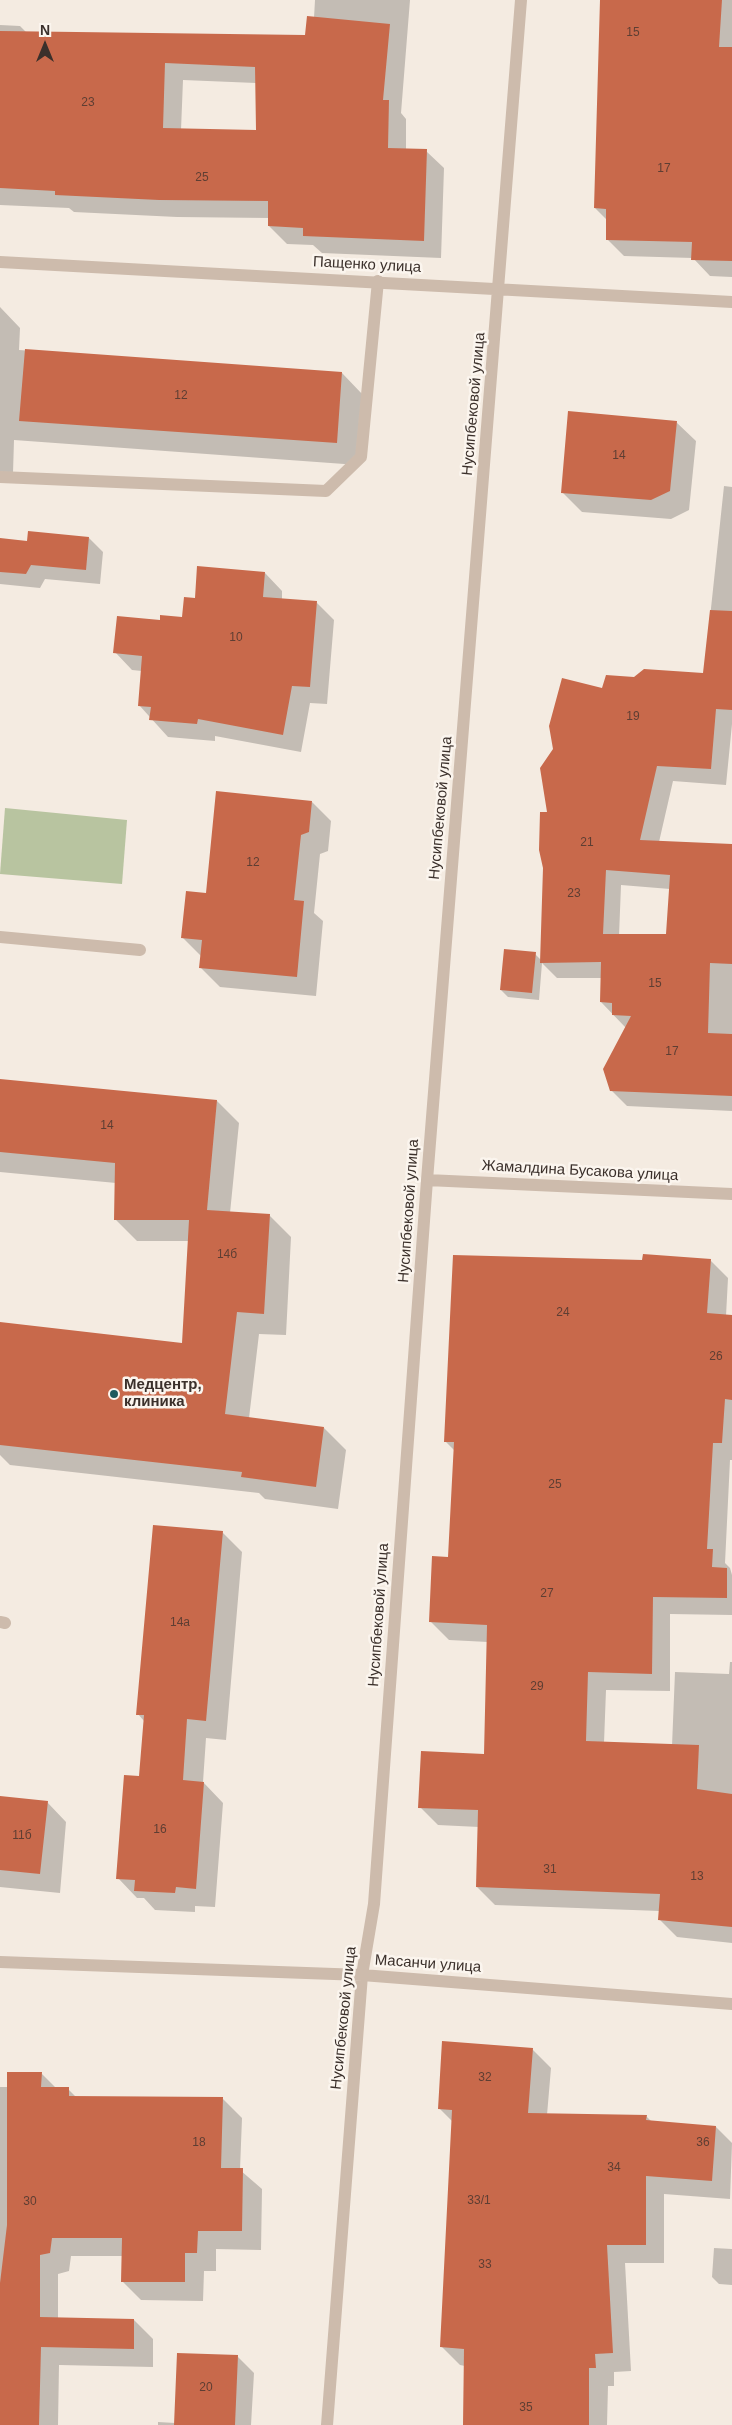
<!DOCTYPE html>
<html>
<head>
<meta charset="utf-8">
<style>
	body { margin:0 }
	#map { position:relative; width:732px; height:2425px; overflow:hidden; background:#f4ebe1; font-family:Helvetica,sans-serif }
	canvas { display:block }
	.north { position:absolute; left:20px; top:20px; width:50px; height:50px; -webkit-text-stroke:4px #fbf5ee; paint-order:stroke; rotate:0deg; font-size:14px; font-weight:700; line-height:20px; text-align:center; color:#3b302b }
	.north::after { content:''; display:block; margin:auto; width:18px; height:22px; background:#3b302b; clip-path:polygon(50% 0,100% 100%,50% 72%,0 100%) }
</style>
</head>
<body>
<div id="map">
<canvas width="732" height="2425"></canvas>
<div class="north">N</div>
</div>
<script>
const c = document.querySelector('canvas').getContext('2d');
c.lineJoin = 'round';
function paint(path, color) { c.fillStyle = color; c.fill(path, 'evenodd'); }
function strokePath(path, color, width, dash) { c.strokeStyle = color; c.lineWidth = width; c.lineCap = dash ? 'butt' : 'round'; c.setLineDash(dash || []); c.stroke(path); }
function write(font, color, halo, rows, align = 'center') {
  c.font = font + ' Helvetica,sans-serif'; c.lineWidth = 5; c.setLineDash([]); c.textBaseline = 'middle'; c.strokeStyle = halo; c.fillStyle = color; for (const [text, x, y, turn = 0] of rows) {
    c.save(); c.translate(x, y); c.rotate((+turn || 0) * Math.PI / 180); c.textAlign = isNaN(turn) ? turn : align; if (halo) c.strokeText(text, 0, 0); c.fillText(text, 0, 0); c.restore();
  }
}
const green = new Path2D(`
	M 5,808 L 127,820 L 122,884 L 0,874 Z`);
const shadow = new Path2D(`
	M 315,0 L 410,0 L 401,113 L 406,119 L 406,150 L 426,151 L 444,168 L 441,258 L 322,253 L 313,245 L 287,244 L 269,226 L 269,218 L 177,217 L 74,212 L 69,208 L 0,205 L 0,25 L 20,26 L 27,33 L 306,36 L 314,18 ZM 183,80 L 256,83 L 257,132 L 181,130 Z
	M 601,0 L 732,0 L 732,277 L 710,276 L 693,258 L 624,256 L 607,239 L 607,220 L 595,208 Z
	M 0,307 L 20,328 L 19,350 L 342,373 L 363,395 L 358,465 L 14,440 L 13,473 L 0,473 Z
	M 676,422 L 696,441 L 689,510 L 671,519 L 582,512 L 562,492 Z
	M 724,486 L 732,487 L 732,724 L 726,785 L 673,781 L 659,842 L 732,846 L 732,1111 L 627,1106 L 611,1090 L 626,1028 L 601,1002 L 602,978 L 557,978 L 542,963 L 539,1000 L 508,997 L 501,990 L 535,954 L 541,960 L 548,813 L 603,690 L 634,678 L 704,674 ZM 621,885 L 670,889 L 667,936 L 619,936 Z
	M 89,538 L 103,552 L 100,584 L 45,579 L 40,588 L 0,584 L 0,539 L 28,542 Z
	M 265,573 L 282,591 L 282,600 L 316,602 L 334,620 L 327,704 L 310,703 L 301,752 L 215,736 L 215,741 L 168,737 L 139,705 L 142,671 L 132,670 L 115,652 L 161,622 L 183,618 L 196,600 Z
	M 312,802 L 331,821 L 328,851 L 320,854 L 314,913 L 323,921 L 316,996 L 220,987 L 200,967 L 201,956 L 182,937 Z
	M 0,1080 L 217,1101 L 239,1123 L 230,1213 L 269,1215 L 291,1237 L 286,1335 L 259,1334 L 249,1418 L 324,1428 L 346,1450 L 338,1509 L 265,1499 L 259,1493 L 10,1465 L 0,1455 L 0,1336 L 183,1345 L 189,1241 L 137,1241 L 115,1219 L 116,1183 L 0,1172 Z
	M 710,1260 L 728,1278 L 726,1316 L 732,1316 L 732,1460 L 730,1460 L 725,1563 L 730,1568 L 732,1575 L 732,1615 L 670,1614 L 670,1691 L 606,1690 L 604,1743 L 672,1746 L 675,1672 L 729,1674 L 730,1662 L 732,1662 L 732,1943 L 677,1937 L 659,1919 L 660,1911 L 495,1905 L 477,1887 L 479,1827 L 438,1825 L 420,1807 L 486,1755 L 488,1642 L 449,1640 L 431,1622 L 449,1558 L 455,1451 L 445,1441 L 644,1261 Z
	M 222,1532 L 242,1552 L 226,1740 L 206,1738 L 203,1782 L 223,1803 L 215,1907 L 195,1906 L 195,1912 L 155,1910 L 144,1898 L 137,1898 L 118,1878 L 140,1777 L 144,1721 L 138,1714 Z
	M 0,1798 L 47,1802 L 66,1822 L 60,1893 L 0,1887 Z
	M 532,2049 L 551,2068 L 547,2115 L 646,2116 L 652,2122 L 716,2127 L 732,2143 L 730,2199 L 664,2194 L 664,2263 L 625,2263 L 631,2371 L 614,2372 L 614,2386 L 608,2386 L 607,2425 L 464,2425 L 465,2366 L 460,2365 L 442,2347 L 453,2122 L 439,2108 Z
	M 41,2073 L 57,2089 L 68,2089 L 76,2097 L 223,2099 L 242,2118 L 240,2170 L 262,2189 L 261,2250 L 216,2249 L 216,2271 L 204,2271 L 203,2301 L 141,2300 L 122,2281 L 123,2256 L 71,2256 L 69,2271 L 58,2274 L 58,2319 L 134,2320 L 153,2339 L 153,2367 L 59,2365 L 58,2425 L 0,2425 L 0,2087 L 9,2087 Z
	M 714,2248 L 732,2249 L 732,2285 L 719,2284 L 712,2277 Z
	M 179,2354 L 238,2357 L 254,2373 L 251,2425 L 158,2425 L 158,2422 L 175,2423 Z`);
const building = new Path2D(`
	M 600,0 L 722,0 L 719,47 L 732,47 L 732,261 L 691,260 L 692,242 L 606,240 L 606,209 L 594,208 Z
	M 307,16 L 390,24 L 383,100 L 389,100 L 388,148 L 427,149 L 424,241 L 303,236 L 303,228 L 268,226 L 268,201 L 159,200 L 55,195 L 55,191 L 0,188 L 0,31 L 305,35 ZM 165,63 L 255,67 L 256,130 L 163,128 Z
	M 25,349 L 342,372 L 337,443 L 19,421 Z
	M 568,411 L 677,421 L 670,491 L 651,500 L 561,493 Z
	M 28,531 L 89,537 L 86,570 L 31,565 L 26,574 L 0,572 L 0,538 L 27,541 Z
	M 197,566 L 265,572 L 263,597 L 317,601 L 310,687 L 292,686 L 283,735 L 198,719 L 197,724 L 149,720 L 151,707 L 138,706 L 142,656 L 113,653 L 117,616 L 160,620 L 160,615 L 182,617 L 184,597 L 195,598 Z
	M 710,610 L 732,611 L 732,710 L 716,709 L 711,769 L 657,766 L 640,840 L 732,844 L 732,964 L 710,963 L 708,1033 L 732,1034 L 732,1096 L 610,1091 L 603,1069 L 631,1016 L 612,1015 L 612,1003 L 600,1002 L 601,962 L 540,963 L 543,868 L 539,850 L 540,812 L 547,812 L 540,768 L 553,749 L 549,726 L 562,678 L 602,688 L 606,675 L 634,677 L 644,669 L 703,673 ZM 606,870 L 670,875 L 666,934 L 603,934 Z
	M 216,791 L 312,801 L 309,832 L 301,835 L 294,900 L 304,901 L 297,977 L 199,968 L 202,940 L 181,938 L 186,891 L 206,893 Z
	M 504,949 L 536,952 L 532,993 L 500,990 Z
	M 0,1079 L 217,1100 L 207,1210 L 270,1214 L 264,1314 L 237,1312 L 225,1414 L 324,1427 L 316,1487 L 241,1477 L 242,1472 L 0,1445 L 0,1322 L 182,1343 L 189,1220 L 114,1220 L 115,1163 L 0,1152 Z
	M 643,1254 L 711,1259 L 707,1313 L 732,1315 L 732,1400 L 725,1399 L 722,1443 L 713,1443 L 707,1549 L 713,1549 L 712,1567 L 727,1568 L 727,1598 L 653,1597 L 652,1674 L 588,1672 L 586,1741 L 699,1745 L 697,1789 L 732,1794 L 732,1927 L 658,1920 L 660,1894 L 476,1887 L 478,1810 L 418,1808 L 421,1751 L 484,1754 L 487,1625 L 429,1622 L 432,1556 L 448,1557 L 454,1442 L 444,1442 L 453,1255 L 642,1260 Z
	M 153,1525 L 223,1531 L 206,1721 L 187,1719 L 183,1780 L 204,1782 L 196,1889 L 176,1887 L 175,1893 L 134,1891 L 135,1880 L 116,1879 L 124,1775 L 139,1776 L 144,1715 L 136,1715 Z
	M 0,1796 L 48,1801 L 40,1874 L 0,1870 Z
	M 442,2041 L 533,2048 L 528,2113 L 647,2115 L 646,2120 L 716,2126 L 712,2181 L 646,2176 L 646,2245 L 607,2245 L 613,2353 L 595,2354 L 596,2368 L 589,2368 L 589,2425 L 463,2425 L 464,2349 L 440,2347 L 452,2110 L 438,2109 Z
	M 7,2072 L 42,2072 L 41,2087 L 69,2087 L 69,2096 L 223,2097 L 221,2168 L 243,2168 L 242,2231 L 198,2231 L 197,2253 L 185,2253 L 185,2282 L 121,2282 L 122,2238 L 52,2238 L 50,2253 L 40,2255 L 40,2317 L 134,2319 L 134,2349 L 41,2347 L 39,2425 L 0,2425 L 0,2283 L 7,2225 Z
	M 177,2353 L 238,2355 L 235,2425 L 174,2425 Z`);
const service = new Path2D(`
	M 0,477 L 326,491 L 361,457 L 378,281
	M 0,937 L 140,950
	M 0,1622 L 5,1623`);
const minor = new Path2D(`
	M 0,262 L 732,302
	M 427,1180 L 732,1194
	M 0,1962 L 362,1975 L 732,2004
	M 327,2425 L 362,1975 L 374,1904 L 427,1180 L 521,0`);
const markers = [
	[114,1394,5,"#1f5a5e"]
];
const numberNames = [
	["15",633,33],
	["23",88,103],
	["17",664,169],
	["25",202,178],
	["12",181,396],
	["14",619,456],
	["10",236,638],
	["19",633,717],
	["21",587,843],
	["12",253,863],
	["23",574,894],
	["15",655,984],
	["17",672,1052],
	["14",107,1126],
	["14б",227,1255],
	["24",563,1313],
	["26",716,1357],
	["25",555,1485],
	["27",547,1594],
	["14а",180,1623],
	["29",537,1687],
	["16",160,1830],
	["11б",22,1836],
	["31",550,1870],
	["13",697,1877],
	["32",485,2078],
	["18",199,2143],
	["36",703,2143],
	["34",614,2168],
	["33/1",479,2201],
	["30",30,2202],
	["33",485,2265],
	["20",206,2388],
	["35",526,2408]
];
const streetNames = [
	["Пащенко улица",367,265,3],
	["Нусипбековой улица",474,404,-85],
	["Нусипбековой улица",441,808,-85],
	["Жамалдина Бусакова улица",580,1171,3],
	["Нусипбековой улица",409,1211,-86],
	["Нусипбековой улица",379,1615,-86],
	["Масанчи улица",428,1964,4],
	["Нусипбековой улица",344,2018,-84]
];
const poiNames = [
	["Медцентр,",124,1385],
	["клиника",124,1402]
];
paint(green, '#b8c4a0');
paint(shadow, '#0003');
paint(building, '#c8694b');
strokePath(service, '#cdbbac', 12);
strokePath(minor, '#cdbbac', 12);
for (const [x, y, r, color] of markers) { const dot = new Path2D(); dot.arc(x, y, r, 0, 2 * Math.PI); c.fillStyle = color; c.fill(dot); strokePath(dot, '#fbf5ee', 2); }
write('12px', '#5e3e33', null, numberNames);
write('15px', '#3b302b', '#fbf5ee', streetNames);
write('bold 15px', '#3b302b', '#fbf5ee', poiNames, 'left');
</script>
</body>
</html>
